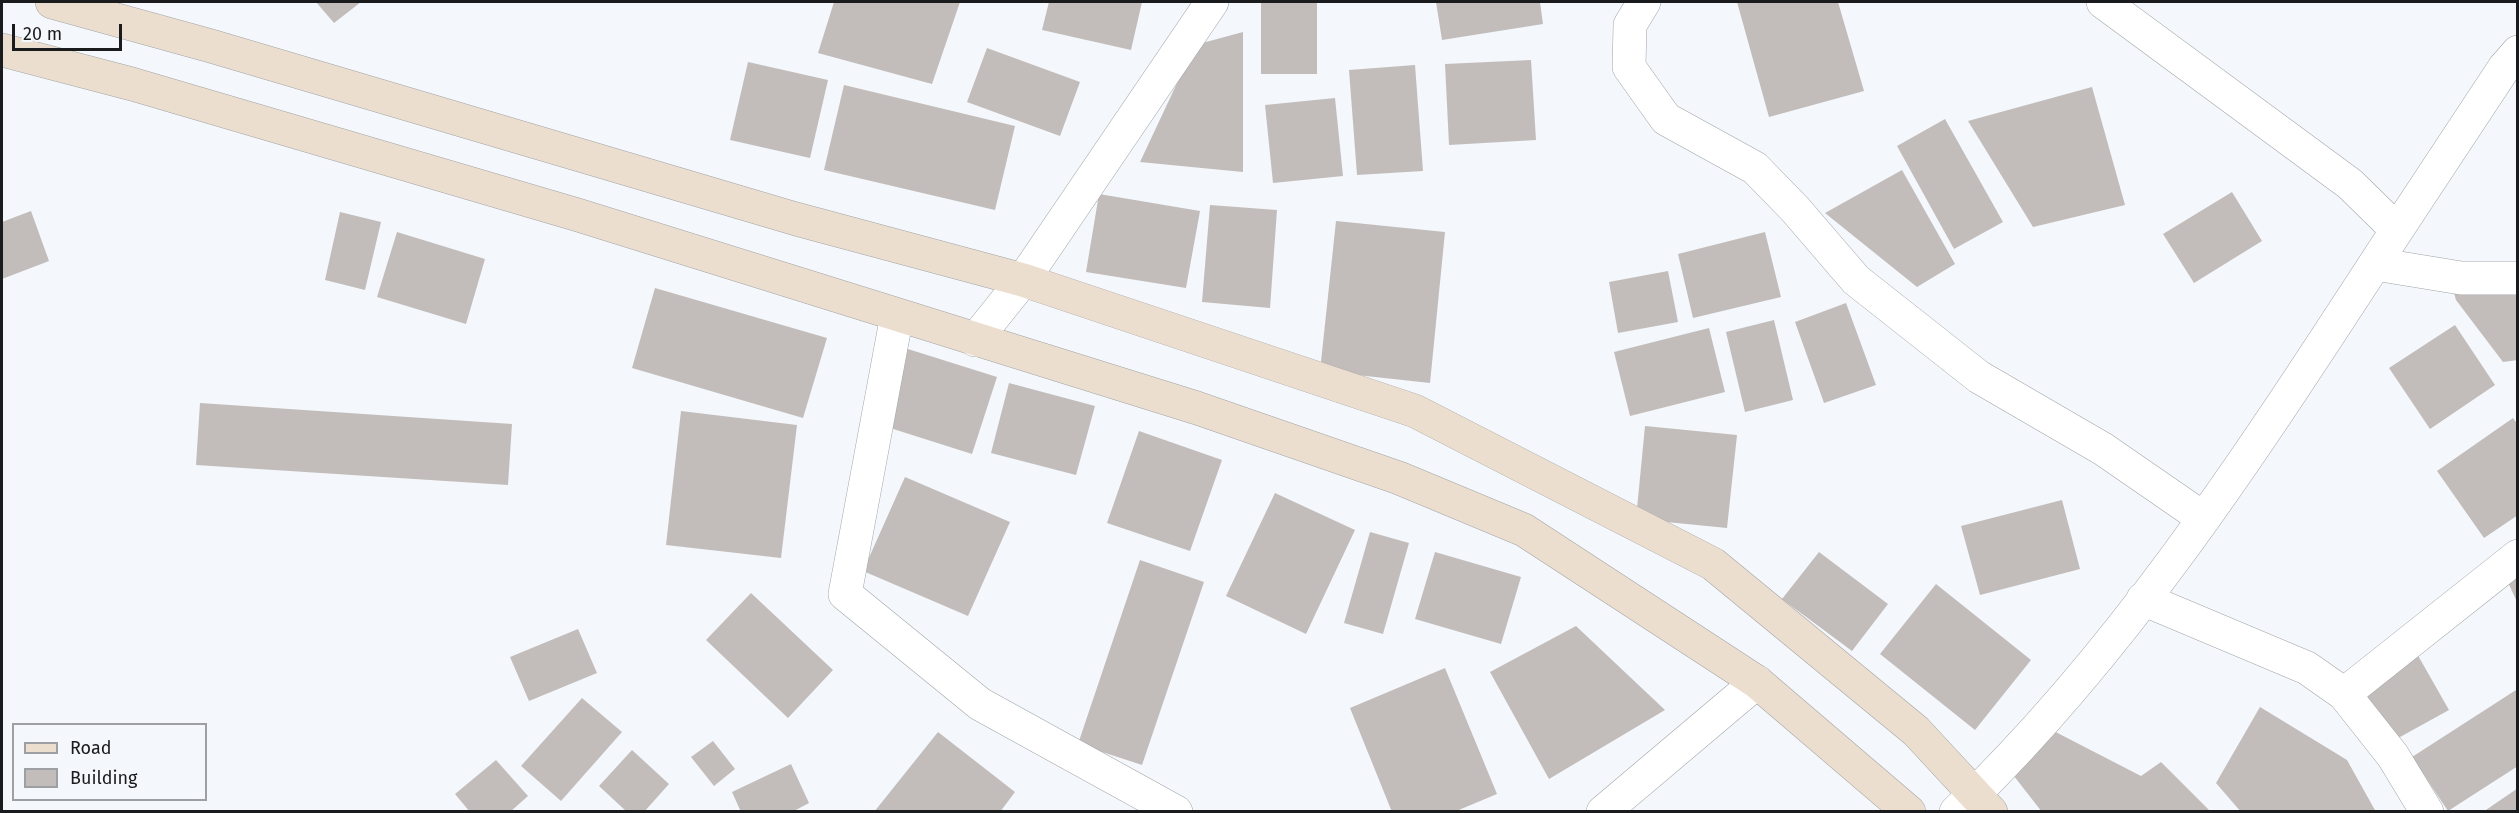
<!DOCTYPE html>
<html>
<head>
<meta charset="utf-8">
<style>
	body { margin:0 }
	#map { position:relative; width:2519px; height:813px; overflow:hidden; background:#f4f7fb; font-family:"Fira Sans",sans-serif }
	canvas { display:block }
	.frame { position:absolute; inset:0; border:3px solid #1a1b1c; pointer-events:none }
	.legend { position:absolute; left:12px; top:723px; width:195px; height:78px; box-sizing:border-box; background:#f4f7fb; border:2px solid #9d9fa2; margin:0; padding:8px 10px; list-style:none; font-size:18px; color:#1a1b1c }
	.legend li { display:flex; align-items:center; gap:12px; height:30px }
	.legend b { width:30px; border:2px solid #9d9fa2 }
	.scale { position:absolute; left:12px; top:24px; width:110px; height:27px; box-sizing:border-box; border:3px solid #1a1b1c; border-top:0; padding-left:8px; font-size:18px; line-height:21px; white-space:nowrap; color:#1a1b1c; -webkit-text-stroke:4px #f4f7fb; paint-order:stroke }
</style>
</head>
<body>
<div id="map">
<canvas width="2519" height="813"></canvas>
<div class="frame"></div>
<ul class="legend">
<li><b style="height:8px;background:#ecdece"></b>Road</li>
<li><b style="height:16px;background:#c2bdbb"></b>Building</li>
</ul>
<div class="scale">20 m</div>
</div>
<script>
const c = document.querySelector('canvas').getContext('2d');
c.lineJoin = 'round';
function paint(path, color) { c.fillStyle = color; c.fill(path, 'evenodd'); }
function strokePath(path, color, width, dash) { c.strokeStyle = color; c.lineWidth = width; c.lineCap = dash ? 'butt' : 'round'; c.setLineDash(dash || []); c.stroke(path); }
const building = new Path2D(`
	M 316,2 L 361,2 L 334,23 Z
	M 834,2 L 960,2 L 932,84 L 818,53 Z
	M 1049,2 L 1142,2 L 1131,50 L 1042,30 Z
	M 1261,2 L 1317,2 L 1317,74 L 1261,74 Z
	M 1436,2 L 1540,2 L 1543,24 L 1442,40 Z
	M 1737,2 L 1838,2 L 1864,91 L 1769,117 Z
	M 1243,32 L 1243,172 L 1140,162 L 1195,45 Z
	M 987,48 L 1080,82 L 1060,136 L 967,102 Z
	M 1531,60 L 1536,140 L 1449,145 L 1445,64 Z
	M 748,62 L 828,80 L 810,158 L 730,140 Z
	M 1415,65 L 1423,171 L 1357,175 L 1349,70 Z
	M 844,85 L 1015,126 L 995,210 L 824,170 Z
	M 2092,87 L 2125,205 L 2033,227 L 1968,121 Z
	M 1335,98 L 1343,176 L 1273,183 L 1265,105 Z
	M 1945,119 L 2003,222 L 1954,249 L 1897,146 Z
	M 1902,170 L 1955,264 L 1917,287 L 1825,213 Z
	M 2232,192 L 2262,241 L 2194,283 L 2163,234 Z
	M 1099,194 L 1200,211 L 1186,288 L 1086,272 Z
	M 1210,205 L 1277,210 L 1270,308 L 1202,302 Z
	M 31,211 L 49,261 L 2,279 L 2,222 Z
	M 340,212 L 381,222 L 365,290 L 325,280 Z
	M 1336,221 L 1445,232 L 1430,383 L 1320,371 Z
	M 397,232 L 485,259 L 466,324 L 377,297 Z
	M 1765,232 L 1781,297 L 1693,318 L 1678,254 Z
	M 1668,271 L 1678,322 L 1618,333 L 1609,282 Z
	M 2518,285 L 2518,360 L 2503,362 L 2456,300 L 2452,286 Z
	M 655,288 L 827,338 L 803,418 L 632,368 Z
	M 1846,303 L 1876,385 L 1824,403 L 1795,322 Z
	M 1774,320 L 1793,400 L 1745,412 L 1726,332 Z
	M 2455,325 L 2495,385 L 2430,429 L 2389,368 Z
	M 1709,328 L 1725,392 L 1630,416 L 1614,352 Z
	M 892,344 L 997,377 L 972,454 L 868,421 Z
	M 1009,383 L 1095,406 L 1076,475 L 991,453 Z
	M 200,403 L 512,424 L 508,485 L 196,465 Z
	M 681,411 L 797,425 L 781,558 L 666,545 Z
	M 2513,418 L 2518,425 L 2518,515 L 2484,538 L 2437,471 Z
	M 1645,426 L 1737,435 L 1727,528 L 1636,519 Z
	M 1139,431 L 1222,460 L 1190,551 L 1107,523 Z
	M 905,477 L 1010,522 L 968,616 L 863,571 Z
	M 1275,493 L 1355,530 L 1306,634 L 1226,596 Z
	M 2062,500 L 2080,569 L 1980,595 L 1961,526 Z
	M 1370,532 L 1409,543 L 1383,634 L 1344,623 Z
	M 1435,552 L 1521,577 L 1501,644 L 1415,619 Z
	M 1819,552 L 1888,604 L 1852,651 L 1782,599 Z
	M 2518,555 L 2518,604 L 2499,563 Z
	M 1140,560 L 1204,582 L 1142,765 L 1078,744 Z
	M 1936,584 L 2031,660 L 1975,730 L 1880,654 Z
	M 751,593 L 833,670 L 788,718 L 706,640 Z
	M 1576,626 L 1665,710 L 1549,779 L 1490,672 Z
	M 578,629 L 597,673 L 529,701 L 510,657 Z
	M 2416,652 L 2449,710 L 2391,742 L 2359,683 Z
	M 1445,668 L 1497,794 L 1454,812 L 1392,812 L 1350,708 Z
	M 2516,690 L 2518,766 L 2448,811 L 2412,757 Z
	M 582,698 L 622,732 L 561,801 L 521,766 Z
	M 2260,707 L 2347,760 L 2376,812 L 2241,812 L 2216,783 Z
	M 2042,725 L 2141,776 L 2161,762 L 2211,812 L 2042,812 L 2010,771 Z
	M 938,732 L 1015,792 L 1000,812 L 874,812 Z
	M 713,741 L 735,769 L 714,786 L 691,757 Z
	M 632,750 L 669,784 L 644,812 L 627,812 L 599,786 Z
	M 496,760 L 528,796 L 510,812 L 470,812 L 455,794 Z
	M 791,764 L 809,803 L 792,812 L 741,812 L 732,792 Z
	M 2518,788 L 2518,812 L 2483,812 Z`);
const street = new Path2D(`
	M 1644,2 L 1630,25 L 1629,67 L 1666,119 L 1755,168 L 1795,209 L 1856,280 L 1979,377 L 2103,449 L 2203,518
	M 2397,230 L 2504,68 L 2518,52
	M 2375,264 L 2461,278 L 2518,278
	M 897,315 L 845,594 L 980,704 L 1176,812
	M 975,340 L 1023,280 L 1212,2
	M 2143,599 L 2307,668 L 2344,694 L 2393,756 L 2427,812
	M 2344,694 L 2518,556
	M 1603,812 L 1757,682
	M 1956,812 C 2131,645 2265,432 2397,230 L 2350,184 L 2103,2`);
const secondary = new Path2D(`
	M 52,2 L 211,46 L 796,219 L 1023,280 L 1415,411 L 1713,564 L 1916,731 L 1991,812
	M 2,50 L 132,84 L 578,215 L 1197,408 L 1399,478 L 1524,530 L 1757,682 L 1909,812`);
paint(building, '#c2bdbb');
strokePath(street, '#a1a4a7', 34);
strokePath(secondary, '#a1a4a7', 34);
strokePath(street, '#fff', 33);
strokePath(secondary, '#ecdece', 33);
</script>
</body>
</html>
